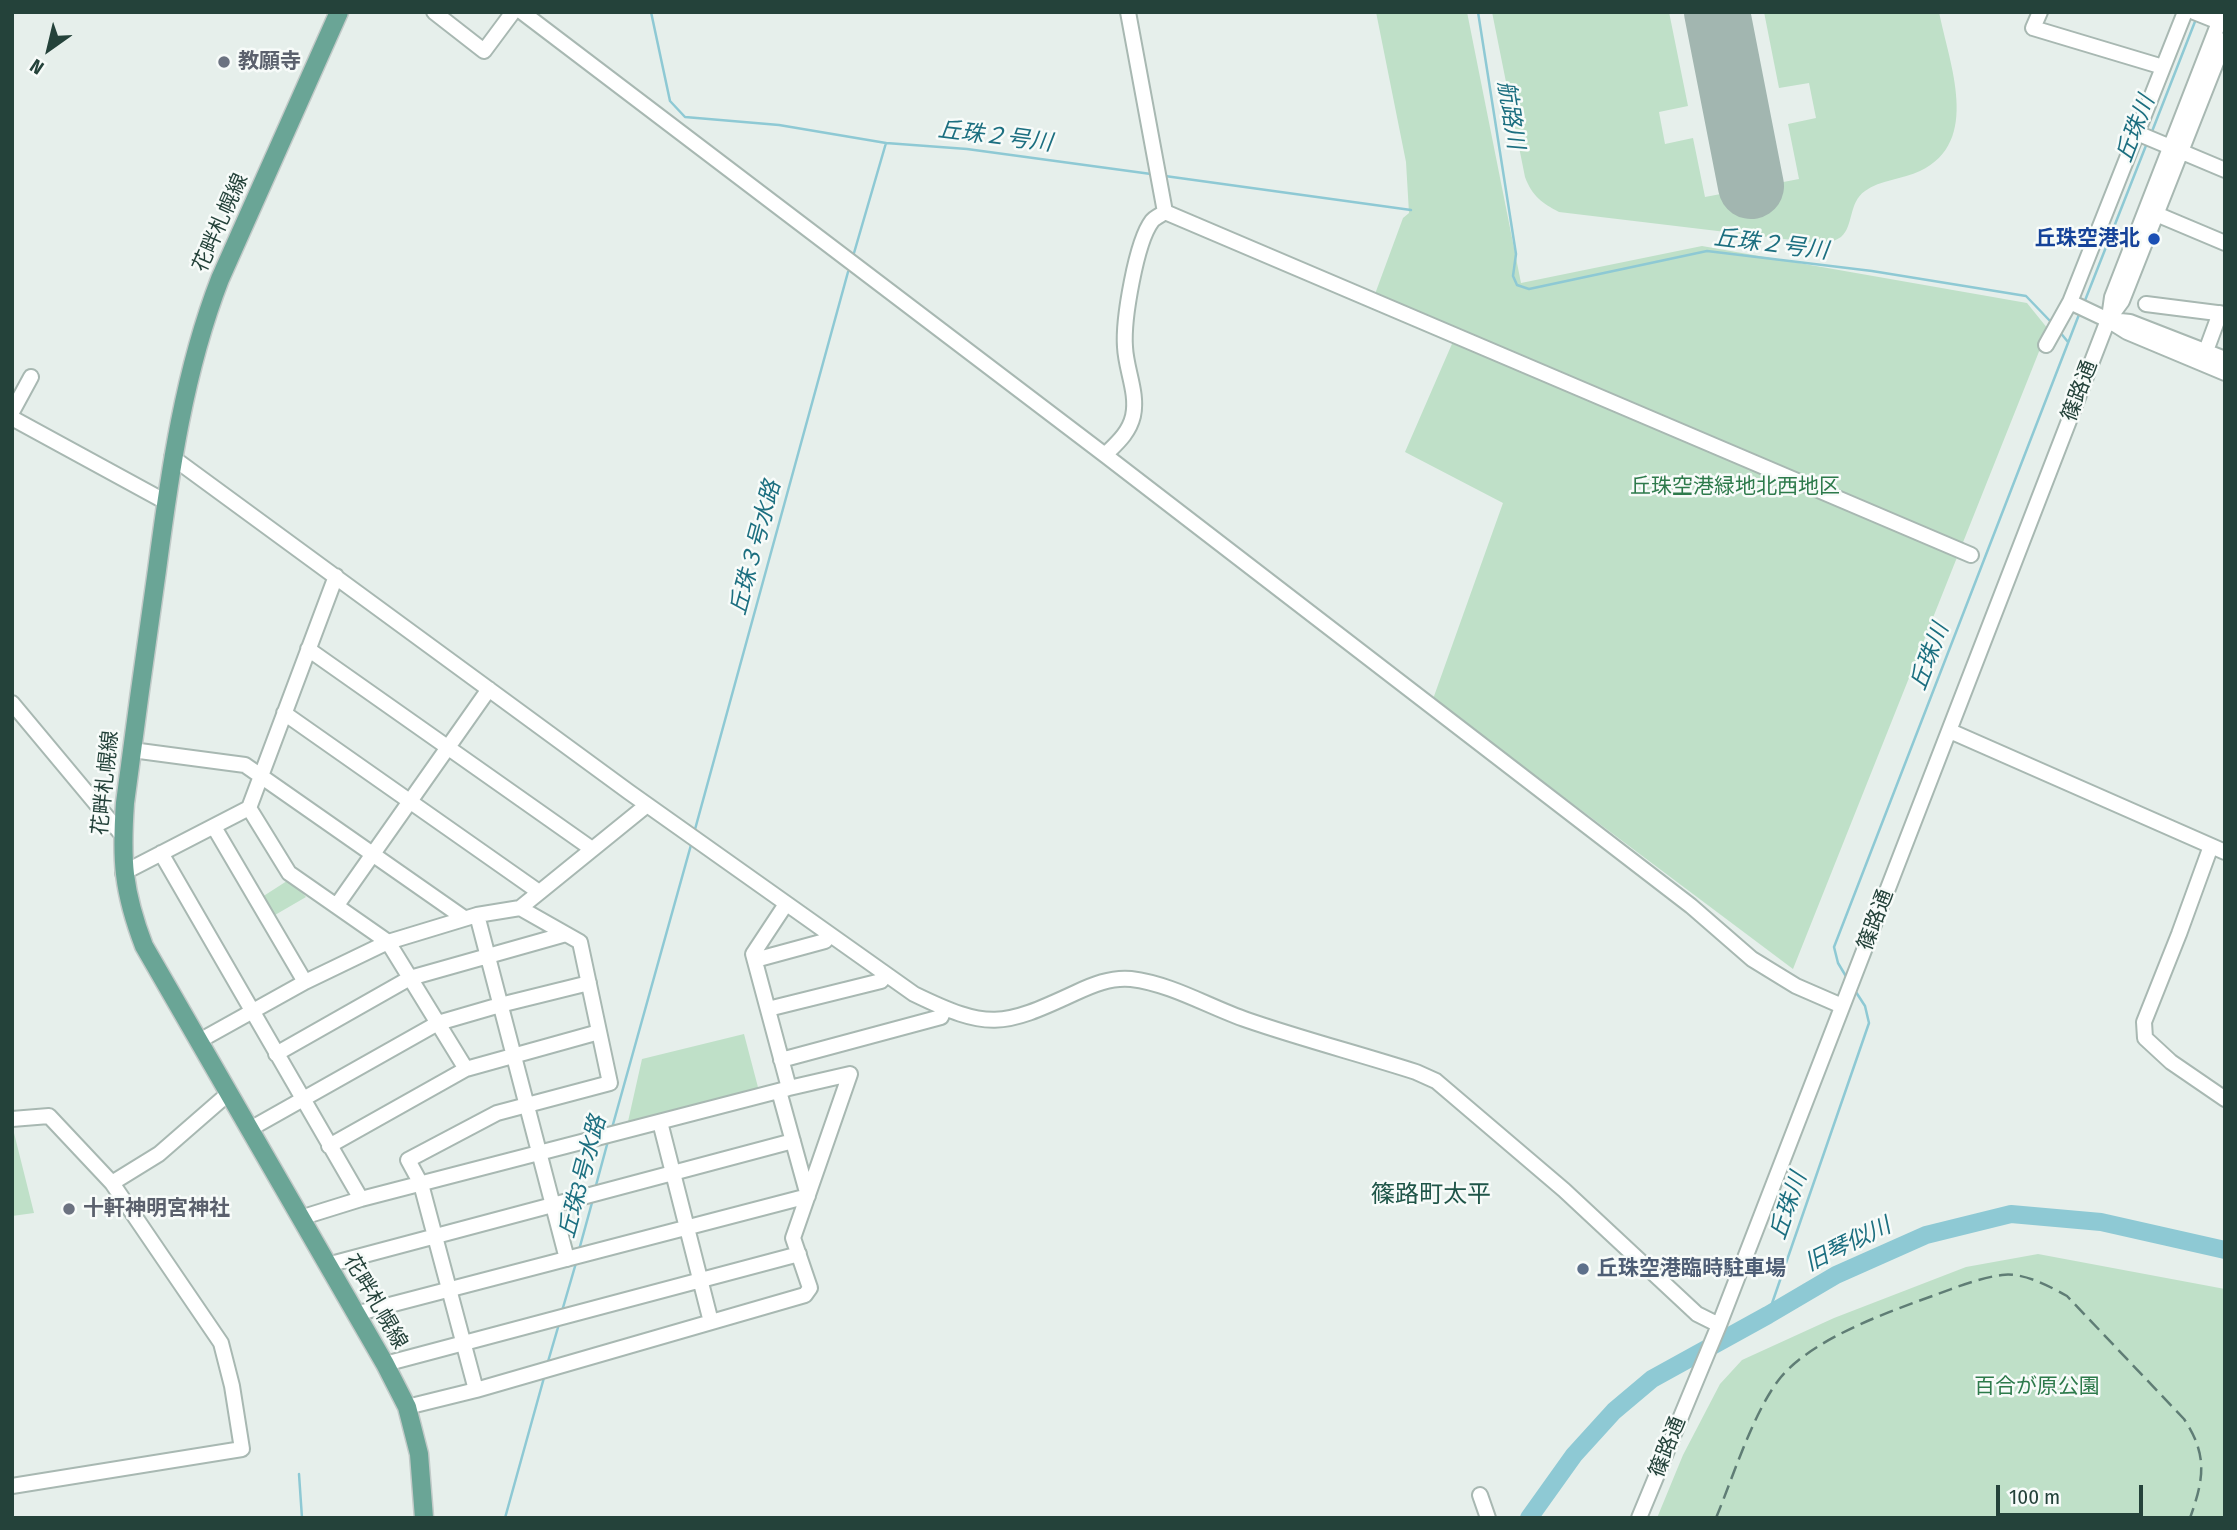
<!DOCTYPE html>
<html>
<head>
<meta charset="utf-8">
<style>
	body { margin:0 }
	#map { position:relative; width:2237px; height:1530px; overflow:hidden; background:#e6efeb; font-family:"Fira Sans Condensed",sans-serif }
	canvas { display:block }
	.frame { position:absolute; inset:0; border:14px solid #24423a; pointer-events:none }
	.north { position:absolute; left:14px; top:14px; width:70px; height:70px; -webkit-text-stroke:5px #f7fbf9; paint-order:stroke; rotate:214deg; font-size:19px; font-weight:700; line-height:28px; text-align:center; color:#24423a }
	.north::after { content:''; display:block; margin:auto; width:24px; height:32px; background:#24423a; clip-path:polygon(50% 0,100% 100%,50% 72%,0 100%) }
	.scale { position:absolute; left:1996px; top:1485px; width:147px; height:32px; box-sizing:border-box; border:4px solid #24423a; border-top:0; padding-left:9px; font-size:21px; line-height:24px; white-space:nowrap; color:#24423a; -webkit-text-stroke:5px #f7fbf9; paint-order:stroke }
</style>
</head>
<body>
<div id="map">
<canvas width="2237" height="1530"></canvas>
<div class="frame"></div>
<div class="north">N</div>
<div class="scale">100 m</div>
</div>
<script>
const c = document.querySelector('canvas').getContext('2d');
c.lineJoin = 'round';
function paint(path, color) { c.fillStyle = color; c.fill(path, 'evenodd'); }
function strokePath(path, color, width, dash) { c.strokeStyle = color; c.lineWidth = width; c.lineCap = dash ? 'butt' : 'round'; c.setLineDash(dash || []); c.stroke(path); }
function write(font, color, halo, rows, align = 'center') {
  c.font = font + ' "Fira Sans Condensed","Noto Sans JP",sans-serif'; c.lineWidth = 5; c.setLineDash([]); c.textBaseline = 'middle'; c.strokeStyle = halo; c.fillStyle = color; for (const [text, x, y, turn = 0] of rows) {
    c.save(); c.translate(x, y); c.rotate((+turn || 0) * Math.PI / 180); c.textAlign = isNaN(turn) ? turn : align; if (halo) c.strokeText(text, 0, 0); c.fillText(text, 0, 0); c.restore();
  }
}
const green = new Path2D(`
	M 1376,12 L 1467,12 L 1521,283 L 1702,246 L 2027,303 L 2048,329 L 1793,969 L 1433,699 L 1503,503 L 1405,452 L 1458,330 L 1375,294 L 1403,218 L 1409,213 L 1406,162 Z
	M 1492,12 L 1669,12 L 1688,106 L 1659,112 L 1665,144 L 1693,138 L 1705,197 L 1799,179 L 1788,124 L 1816,118 L 1809,83 L 1779,88 L 1764,12 L 1939,12 C 1949,63 1982,142 1920,171 C 1903,179 1880,180 1865,191 C 1848,203 1854,226 1841,237 C 1837,240 1830,242 1826,244 L 1559,212 C 1542,203 1532,196 1525,177 Z
	M 290,879 L 306,897 L 275,915 L 262,897 Z
	M 744,1034 L 759,1091 L 627,1126 L 642,1059 Z
	M 12,1125 L 34,1213 L 12,1216 Z
	M 2038,1254 L 2225,1289 L 2225,1518 L 1657,1518 L 1683,1455 L 1720,1384 L 1742,1360 L 1834,1318 L 1966,1267 Z`);
const stream = new Path2D(`
	M 651,12 L 670,101 L 685,117 L 779,125 L 886,143 L 967,149 L 1151,174
	M 1478,12 L 1516,254 L 1513,276 L 1517,285 L 1529,289 L 1707,251 L 1872,271 L 2026,296 L 2052,323
	M 2151,134 L 2196,19
	M 1165,176 L 1411,210
	M 854,253 L 886,143
	M 2084,303 L 2147,143
	M 2059,331 L 2068,342
	M 694,833 L 848,272
	M 1847,978 L 1838,963 L 1834,947 L 2080,312
	M 612,1128 L 691,845
	M 595,1189 L 608,1141
	M 579,1250 L 593,1199
	M 562,1311 L 576,1263
	M 1768,1315 L 1869,1023 L 1865,1006 L 1854,989
	M 547,1365 L 559,1324
	M 299,1474 L 302,1518
	M 505,1518 L 545,1374`);
const river = new Path2D(`
	M 1529,1518 L 1574,1455 L 1614,1411 L 1652,1379 L 1768,1315 L 1836,1275 L 1926,1235 L 2011,1214 L 2101,1222 L 2225,1250`);
const runway = new Path2D(`
	M 1717,12 L 1751,186`);
const minor = new Path2D(`
	M 434,12 L 484,51 L 513,12
	M 522,12 L 1105,455 L 1691,906 L 1752,959 L 1796,986 L 1842,1006
	M 1128,12 L 1165,212 L 1971,555
	M 2040,12 L 2033,28 L 2163,67
	M 2185,12 L 2070,302 L 2108,320 L 2127,332 L 2225,373
	M 2194,12 L 2219,22
	M 2137,133 L 2225,170
	M 2149,211 L 2225,243
	M 2146,304 L 2225,314
	M 2109,318 L 2112,297 L 2223,12
	M 2110,320 L 2130,322 L 2225,359
	M 2046,345 L 2070,302
	M 2203,359 L 2220,313
	M 12,412 L 31,377
	M 12,418 L 166,502
	M 1105,455 C 1117,443 1129,433 1133,416 C 1138,393 1126,370 1125,347 C 1123,320 1136,242 1152,221 C 1155,217 1161,215 1165,212
	M 172,457 L 629,792 L 914,994 C 988,1030 1002,1027 1075,993 C 1092,985 1111,977 1131,979 C 1172,984 1209,1007 1247,1020 C 1302,1039 1360,1054 1416,1072 L 1436,1081 L 1564,1190 L 1697,1314 L 1719,1325
	M 308,649 L 592,849
	M 12,703 L 123,836
	M 284,713 L 539,892
	M 1950,731 L 2225,852
	M 132,750 L 245,765 L 464,918
	M 249,808 L 289,873 L 388,942 L 466,1069
	M 214,827 L 305,982
	M 2211,846 L 2179,934 L 2144,1022 L 2145,1038 L 2171,1062 L 2225,1099
	M 161,853 L 361,1199
	M 123,873 L 249,808 L 336,576
	M 337,905 L 489,689
	M 477,915 L 567,1259
	M 755,960 L 825,941 L 829,935
	M 768,1009 L 881,981 L 886,975
	M 199,1041 L 305,982 L 388,942 L 477,915 L 520,908 L 647,805
	M 276,1054 L 410,978 L 566,934
	M 781,1060 L 941,1017 L 944,1009
	M 12,1119 L 49,1116 L 112,1183 L 159,1154 L 229,1093
	M 660,1122 L 711,1322
	M 250,1129 L 438,1023 L 500,1005 L 589,983
	M 329,1146 L 466,1069 L 599,1032
	M 300,1218 L 361,1199 L 786,1089
	M 327,1265 L 793,1141
	M 355,1314 L 808,1196 L 779,1091
	M 385,1364 L 799,1254
	M 476,1390 L 421,1184 L 408,1160 L 497,1113 L 610,1083 L 580,942 L 520,908
	M 407,1407 L 476,1390 L 805,1295 L 810,1288 L 793,1238 L 850,1074 L 789,1088 L 753,954 L 786,904
	M 12,1486 L 242,1449 L 232,1386 L 221,1343 L 112,1183
	M 1480,1495 L 1488,1518
	M 1639,1518 L 1719,1325 L 2101,338 L 2108,320 L 2122,301 L 2225,40`);
const major = new Path2D(`
	M 339,12 L 220,279 C 184,372 170,471 157,570 C 146,648 135,725 125,803 C 121,860 123,891 144,946 L 385,1364 L 407,1407 L 419,1454 L 424,1518`);
const rail = new Path2D(`
	M 1716,1518 C 1733,1477 1754,1410 1781,1377 C 1814,1338 1888,1312 1935,1295 C 1957,1287 1979,1278 2002,1275 C 2023,1272 2049,1286 2067,1296 L 2184,1419 C 2208,1455 2204,1479 2190,1518`);
const markers = [
	[224,62,7,"#6b7280"],
	[2154,239,7,"#1a4fb4"],
	[69,1209,7,"#6b7280"],
	[1583,1269,7,"#5c6f8a"]
];
const worshipNames = [
	["教願寺",238,62],
	["十軒神明宮神社",83,1209]
];
const streetNames = [
	["花畔札幌線",221,223,-66],
	["篠路通",2080,391,-69],
	["花畔札幌線",106,783,-84],
	["篠路通",1876,920,-69],
	["花畔札幌線",375,1302,60],
	["篠路通",1668,1447,-68]
];
const transitNames = [
	["丘珠空港北",2140,239]
];
const parkNames = [
	["丘珠空港緑地北西地区",1735,487],
	["百合が原公園",2037,1387]
];
const serviceNames = [
	["丘珠空港臨時駐車場",1597,1269]
];
const waterNames = [
	["航路川",1510,115,81],
	["丘珠川",2136,129,-69],
	["丘珠２号川",995,137,7],
	["丘珠２号川",1771,245,7],
	["丘珠３号水路",756,548,-75],
	["丘珠川",1930,657,-69],
	["丘珠3号水路",583,1177,-75],
	["丘珠川",1789,1206,-71],
	["旧琴似川",1848,1245,-26]
];
const quarterNames = [
	["篠路町太平",1431,1195]
];
paint(green, '#bfe0c8');
strokePath(stream, '#8ec9d4', 2.5);
strokePath(river, '#8ec9d4', 18);
strokePath(runway, '#a2b6b0', 66);
strokePath(minor, '#a8b8b2', 18);
strokePath(major, '#c2cac8', 21);
strokePath(minor, '#fff', 14);
strokePath(major, '#6aa596', 18);
strokePath(rail, '#5f7d75', 2.5, [14, 7]);
for (const [x, y, r, color] of markers) { const dot = new Path2D(); dot.arc(x, y, r, 0, 2 * Math.PI); c.fillStyle = color; c.fill(dot); strokePath(dot, '#f7fbf9', 2.5); }
write('bold 21px', '#5b616d', '#f7fbf9', worshipNames, 'left');
write('21px', '#24423a', '#f7fbf9', streetNames);
write('bold 21px', '#164399', '#f7fbf9', transitNames, 'right');
write('21px', '#2d7a4b', '#f7fbf9', parkNames);
write('bold 21px', '#4e5e75', '#f7fbf9', serviceNames, 'left');
write('italic 23px', '#1c6f80', '#f7fbf9', waterNames);
write('24px', '#1f5548', '#f7fbf9', quarterNames);
</script>
</body>
</html>
